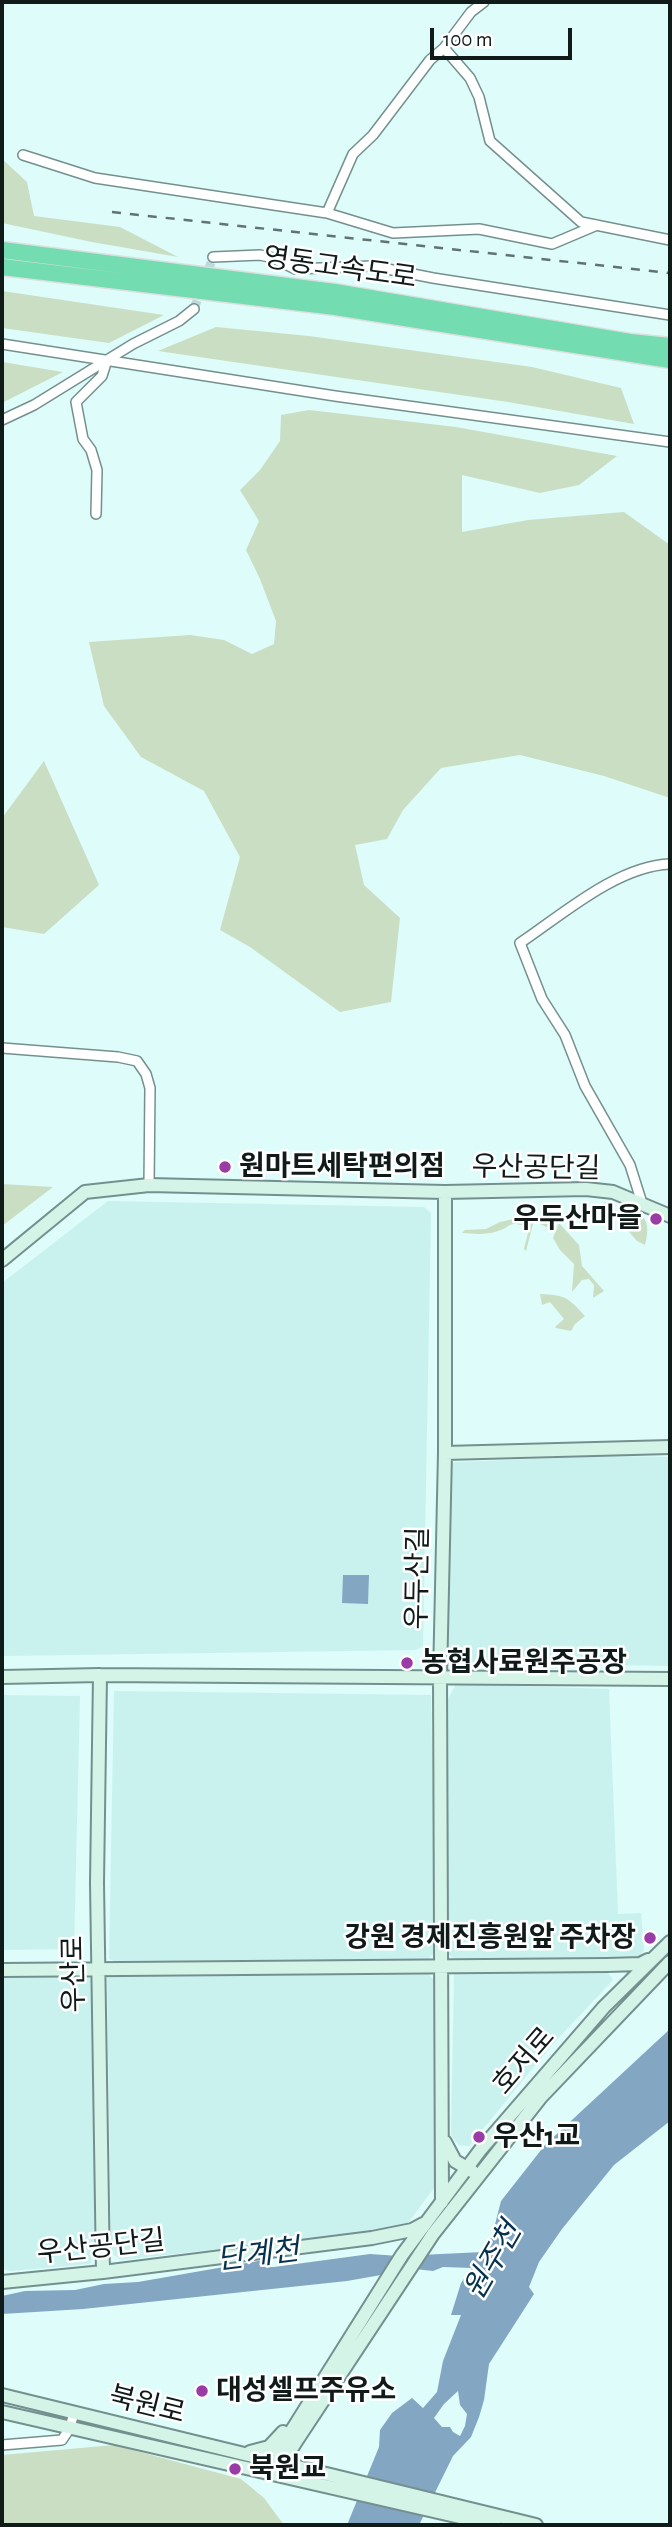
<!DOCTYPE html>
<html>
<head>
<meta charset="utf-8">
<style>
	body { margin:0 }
	#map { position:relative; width:672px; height:2527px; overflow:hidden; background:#ddfcfa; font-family:"Alegreya Sans",sans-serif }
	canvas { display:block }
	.frame { position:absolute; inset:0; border:4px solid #0f1a19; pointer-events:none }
	.scale { position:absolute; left:430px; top:28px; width:142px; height:32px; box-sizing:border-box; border:4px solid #0f1a19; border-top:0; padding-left:9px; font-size:21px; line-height:24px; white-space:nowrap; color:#0f1a19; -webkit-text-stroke:5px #fff; paint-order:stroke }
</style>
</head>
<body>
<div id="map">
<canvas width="672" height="2527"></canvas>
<div class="frame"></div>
<div class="scale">100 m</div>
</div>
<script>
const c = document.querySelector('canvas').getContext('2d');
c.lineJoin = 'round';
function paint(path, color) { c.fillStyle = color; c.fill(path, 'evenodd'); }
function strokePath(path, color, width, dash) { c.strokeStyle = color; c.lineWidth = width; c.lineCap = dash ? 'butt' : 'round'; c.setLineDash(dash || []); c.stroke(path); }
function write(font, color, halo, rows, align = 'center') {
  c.font = font + ' "Alegreya Sans","Noto Sans KR",sans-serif'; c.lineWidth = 5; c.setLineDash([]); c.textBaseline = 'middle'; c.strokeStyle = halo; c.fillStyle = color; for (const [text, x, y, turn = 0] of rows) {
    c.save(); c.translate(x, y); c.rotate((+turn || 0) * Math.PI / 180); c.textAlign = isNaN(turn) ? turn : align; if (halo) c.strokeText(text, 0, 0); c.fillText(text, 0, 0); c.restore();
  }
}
const built = new Path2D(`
	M 108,1201 L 424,1207 L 431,1213 L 423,1646 L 416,1650 L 2,1656 L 2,1283 Z
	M 612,1456 L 670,1457 L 670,1666 L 448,1662 L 451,1464 L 455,1462 Z
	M 456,1684 L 609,1689 L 618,1914 L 641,1913 L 644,1950 L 637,1962 L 457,1962 L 445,1951 L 447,1701 Z
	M 114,1691 L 431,1695 L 436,1952 L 424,1962 L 122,1964 L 109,1959 Z
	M 2,1695 L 80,1696 L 74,1949 L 2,1950 Z
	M 454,1973 L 608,1973 L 613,1980 L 552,2045 L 469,2146 L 458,2145 L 451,2135 Z
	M 86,1974 L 95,1985 L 97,2250 L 90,2264 L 11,2271 L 2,2269 L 2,1975 Z
	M 428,1974 L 435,1981 L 434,2188 L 405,2227 L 328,2236 L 328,2239 L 309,2241 L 308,2239 L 121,2260 L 111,2253 L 107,1977 Z`);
const green = new Path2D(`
	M 2,159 L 27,182 L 34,216 L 120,227 L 178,257 L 92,242 L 2,223 Z
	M 2,291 L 164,315 L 109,343 L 2,328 Z
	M 216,327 L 309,336 L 532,367 L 621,388 L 634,424 L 508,402 L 158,351 Z
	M 2,362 L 63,372 L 2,403 Z
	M 309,410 L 456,427 L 617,456 L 579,485 L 540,493 L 462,475 L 462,532 L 528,520 L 624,512 L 670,545 L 670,798 L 604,776 L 520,755 L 441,768 L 403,810 L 387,839 L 355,845 L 364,885 L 400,918 L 391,1002 L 340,1012 L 250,947 L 220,930 L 240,857 L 204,791 L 141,757 L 104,706 L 89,642 L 190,635 L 224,640 L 252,654 L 274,644 L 276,621 L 260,579 L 246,550 L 259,521 L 240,490 L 260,470 L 280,441 L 281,415 Z
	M 44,761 L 99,885 L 44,934 L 2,927 L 2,818 Z
	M 2,1184 L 53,1187 L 2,1226 Z
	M 603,1202 L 614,1205 L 613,1210 L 636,1218 L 639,1213 C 650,1222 648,1233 645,1245 L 637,1241 Z
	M 531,1215 L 554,1218 L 551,1229 L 540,1224 L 541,1221 L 534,1220 L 526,1251 L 524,1249 L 529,1229 C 510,1219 514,1225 498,1231 C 487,1235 473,1234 462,1233 L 465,1230 L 486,1229 L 500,1222 Z
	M 559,1223 L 579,1245 L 582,1266 L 604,1291 L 593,1298 L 594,1285 L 589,1279 L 582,1280 L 572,1292 L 574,1264 L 560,1250 L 553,1238 Z
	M 540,1294 C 565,1295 568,1297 585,1316 L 575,1324 L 571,1331 L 556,1328 L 555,1327 L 564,1319 L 550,1302 L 542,1305 Z
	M 114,2445 L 241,2479 L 264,2498 L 284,2525 L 2,2525 L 2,2455 Z`);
const water = new Path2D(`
	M 343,1575 L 369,1575 L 368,1604 L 342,1603 Z
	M 670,2029 L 670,2121 L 614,2165 L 562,2229 L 539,2262 L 529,2287 L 534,2294 L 489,2364 L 484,2400 L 479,2417 L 471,2437 L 453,2456 L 419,2525 L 347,2525 L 379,2447 L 380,2430 L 392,2413 L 412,2398 L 423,2408 L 437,2392 L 443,2361 L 461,2315 L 451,2315 L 461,2283 L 472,2268 L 443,2267 L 433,2271 L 415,2269 L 347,2281 L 83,2309 L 2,2314 L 2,2296 L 25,2291 L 75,2290 L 104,2284 L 138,2282 L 264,2260 L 268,2267 L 274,2267 L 370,2254 L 399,2256 L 483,2252 L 492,2236 L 501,2201 L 545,2145 ZM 458,2391 L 460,2405 L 467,2414 L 465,2426 L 460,2436 L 453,2432 L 450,2427 L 442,2427 L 434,2418 L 444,2404 Z`);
const streetTunnel = new Path2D(`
	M 194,309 L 213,257`);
const street = new Path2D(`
	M 444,48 L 470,78 L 479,97 L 490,141 L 581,222 L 670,240
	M 23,155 L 95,178 L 327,213 L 393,233 L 479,229 L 552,244 L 597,225
	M 327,213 L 353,154 L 373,135 L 430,60 L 444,48 L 471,12 L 484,2
	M 213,257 L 260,255 L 273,258 L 295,269 L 372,266 L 433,278 L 670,315
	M 2,344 L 335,396 L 670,442
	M 2,420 L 34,405 L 133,344 L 179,321 L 194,309
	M 96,514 L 97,470 L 91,450 L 83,439 L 76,402 L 102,376 L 107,360
	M 2,1048 L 118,1057 L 137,1061 L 146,1074 L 150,1088 L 149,1185
	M 642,1203 L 630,1165 L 585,1086 L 565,1035 L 542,999 L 520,943 C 562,915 617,866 670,864
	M 2,2445 L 62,2440 L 70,2428 L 74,2412`);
const secondary = new Path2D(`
	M 2,1260 L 85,1192 L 149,1185 L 445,1192 L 586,1189 L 613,1192 L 670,1216
	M 445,1453 L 670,1447
	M 100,1675 L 97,1883 L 103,2272
	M 2,1677 L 100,1675 L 670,1679
	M 2,1970 L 607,1965 L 640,1964 L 648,1960
	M 445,2142 L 455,2161 L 472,2171
	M 442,2202 L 440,1678 L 445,1453 L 445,1192
	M 2,2282 L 103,2272 L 372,2238 L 412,2230 L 423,2224
	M 2,2395 L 536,2525
	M 2,2412 L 495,2525
	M 250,2452 L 269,2447 L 283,2432
	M 272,2474 L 279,2451 L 402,2255 L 481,2149 L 604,2007 L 670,1942
	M 283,2476 L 288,2454 L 297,2440 L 433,2234 L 541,2097 L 670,1962`);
const highway = new Path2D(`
	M 2,250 L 335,292 L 630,342 L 670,346
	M 2,267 L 335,307 L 670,360`);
const rail = new Path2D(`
	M 112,212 L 670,273`);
const markers = [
	[225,1167,7,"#993ca5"],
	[656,1219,7,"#993ca5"],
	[407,1663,7,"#993ca5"],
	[650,1938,7,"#993ca5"],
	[479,2137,7,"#993ca5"],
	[202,2391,7,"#993ca5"],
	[235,2469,7,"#993ca5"]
];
const streetNames = [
	["영동고속도로",340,268,8],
	["우산공단길",536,1168,1],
	["우두산길",418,1578,-89],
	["우산로",74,1974,-91],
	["호저로",524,2061,-49],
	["우산공단길",101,2247,-6],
	["북원로",147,2405,14]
];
const poiNames = [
	["원마트세탁편의점",239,1167],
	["우두산마을",642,1219,"right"],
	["농협사료원주공장",421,1663],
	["강원 경제진흥원앞 주차장",636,1938,"right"],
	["우산1교",493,2137],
	["대성셀프주유소",216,2391],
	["북원교",249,2469]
];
const waterNames = [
	["단계천",258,2255,-7],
	["원주천",493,2261,-60]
];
paint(built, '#c9f2ef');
paint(green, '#cadec4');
paint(water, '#83a6c3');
strokePath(streetTunnel, '#bedad8', 9, [9, 4.5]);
strokePath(street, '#74908e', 12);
strokePath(secondary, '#74908e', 16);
strokePath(highway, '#dddfdf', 19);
strokePath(street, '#fff', 9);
strokePath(secondary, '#d5f4e8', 12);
strokePath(highway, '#73dcb1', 16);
strokePath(rail, '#607372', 2.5, [9, 9]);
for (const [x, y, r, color] of markers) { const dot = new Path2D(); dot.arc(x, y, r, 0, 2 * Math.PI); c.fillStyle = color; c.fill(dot); strokePath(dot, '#fff', 2.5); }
write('28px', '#0f1a19', '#fff', streetNames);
write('bold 28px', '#0f1a19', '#fff', poiNames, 'left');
write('italic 30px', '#05324f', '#fff', waterNames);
</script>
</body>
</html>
